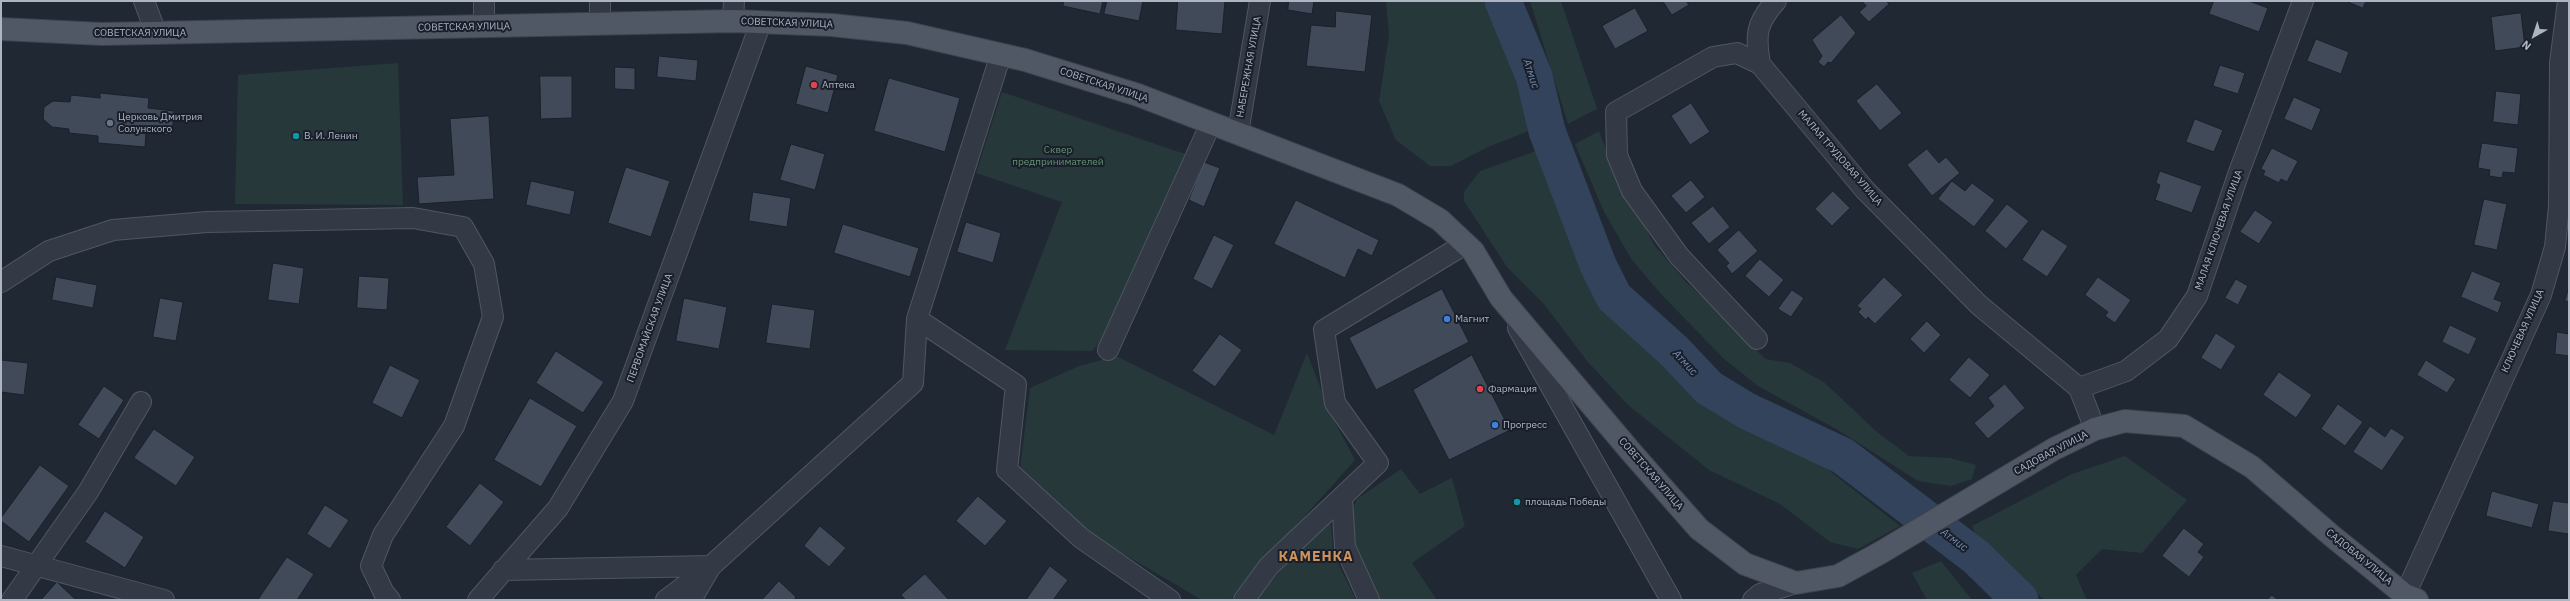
<!DOCTYPE html>
<html>
<head>
<meta charset="utf-8">
<style>
	body { margin:0 }
	#map { position:relative; width:2570px; height:601px; overflow:hidden; background:#202834; font-family:"IBM Plex Sans",sans-serif }
	canvas { display:block }
	.frame { position:absolute; inset:0; border:2px solid #adb4c2; pointer-events:none }
	.north { position:absolute; left:2514px; top:16px; width:40px; height:40px; -webkit-text-stroke:3px #191f2a; paint-order:stroke; rotate:219deg; font-size:11px; font-weight:700; line-height:16px; text-align:center; color:#adb4c2 }
	.north::after { content:''; display:block; margin:auto; width:14px; height:18px; background:#adb4c2; clip-path:polygon(50% 0,100% 100%,50% 72%,0 100%) }
</style>
</head>
<body>
<div id="map">
<canvas width="2570" height="601"></canvas>
<div class="frame"></div>
<div class="north">N</div>
</div>
<script>
const c = document.querySelector('canvas').getContext('2d');
c.lineJoin = 'round';
function paint(path, color) { c.fillStyle = color; c.fill(path, 'evenodd'); }
function strokePath(path, color, width, dash) { c.strokeStyle = color; c.lineWidth = width; c.lineCap = dash ? 'butt' : 'round'; c.setLineDash(dash || []); c.stroke(path); }
function write(font, color, halo, rows, align = 'center') {
  c.font = font + ' "IBM Plex Sans",sans-serif'; c.lineWidth = 4; c.setLineDash([]); c.textBaseline = 'middle'; c.strokeStyle = halo; c.fillStyle = color; for (const [text, x, y, turn = 0] of rows) {
    c.save(); c.translate(x, y); c.rotate((+turn || 0) * Math.PI / 180); c.textAlign = isNaN(turn) ? turn : align; if (halo) c.strokeText(text, 0, 0); c.fillText(text, 0, 0); c.restore();
  }
}
const green = new Path2D(`
	M 1386,1 L 1484,1 L 1528,88 L 1539,127 L 1488,147 L 1451,166 L 1430,166 L 1396,140 L 1379,101 L 1389,36 Z
	M 1530,1 L 1561,1 L 1597,109 L 1568,124 Z
	M 398,63 L 403,205 L 235,204 L 238,75 Z
	M 1002,92 L 1185,154 L 1100,342 L 1092,351 L 1005,350 L 1062,202 L 976,173 Z
	M 1599,131 L 1612,166 L 1655,246 L 1687,283 L 1728,319 L 1765,359 L 1790,363 L 1825,383 L 1877,432 L 1909,456 L 1950,458 L 1976,465 L 1972,479 L 1951,486 L 1918,481 L 1838,430 L 1758,386 L 1724,359 L 1662,295 L 1632,260 L 1604,212 L 1575,144 Z
	M 1539,150 L 1558,190 L 1584,269 L 1613,314 L 1670,363 L 1700,396 L 1735,425 L 1821,464 L 1900,526 L 1858,549 L 1830,542 L 1780,504 L 1709,470 L 1628,405 L 1587,361 L 1544,304 L 1507,267 L 1464,201 L 1464,192 L 1480,171 Z
	M 1307,353 L 1331,415 L 1355,460 L 1230,600 L 1202,600 L 1088,533 L 1020,468 L 1030,388 L 1079,366 L 1116,356 L 1274,435 Z
	M 2125,456 L 2187,500 L 2142,553 L 2102,549 L 2076,575 L 2087,600 L 2045,600 L 1981,550 L 1972,526 L 2072,474 Z
	M 1401,469 L 1420,494 L 1452,478 L 1465,526 L 1412,563 L 1437,600 L 1378,600 L 1355,560 L 1349,518 L 1357,499 Z
	M 1331,519 L 1333,553 L 1356,600 L 1256,600 L 1280,571 Z
	M 1941,561 L 1972,600 L 1927,600 L 1912,573 Z`);
const river = new Path2D(`
	M 1503,1 L 1534,76 L 1547,131 L 1598,265 L 1614,297 L 1674,351 L 1709,388 L 1747,411 L 1843,456 L 1976,557 L 2020,600`);
const building = new Path2D(`
	M 1064,1 L 1103,1 L 1100,14 L 1063,6 Z
	M 1107,1 L 1143,1 L 1139,21 L 1104,14 Z
	M 1178,1 L 1225,1 L 1222,34 L 1176,30 Z
	M 1289,1 L 1314,1 L 1312,14 L 1288,10 Z
	M 1663,1 L 1686,1 L 1689,5 L 1672,15 Z
	M 1862,1 L 1886,1 L 1889,4 L 1869,22 L 1859,12 L 1866,6 Z
	M 2214,1 L 2249,1 L 2268,8 L 2259,32 L 2209,14 Z
	M 2346,1 L 2366,1 L 2363,8 Z
	M 1635,8 L 1648,31 L 1615,49 L 1602,26 Z
	M 1336,11 L 1372,15 L 1365,72 L 1306,66 L 1311,25 L 1335,27 Z
	M 2521,13 L 2525,47 L 2495,51 L 2491,17 Z
	M 1841,15 L 1856,33 L 1831,63 L 1828,62 L 1824,67 L 1818,62 L 1822,56 L 1812,40 Z
	M 2316,39 L 2349,52 L 2341,74 L 2307,61 Z
	M 659,56 L 698,60 L 696,81 L 657,77 Z
	M 2220,65 L 2245,73 L 2238,94 L 2213,86 Z
	M 806,66 L 838,75 L 828,113 L 796,104 Z
	M 615,67 L 635,68 L 635,90 L 615,89 Z
	M 540,76 L 572,76 L 572,118 L 541,119 Z
	M 889,78 L 960,98 L 945,152 L 874,131 Z
	M 1877,84 L 1902,113 L 1880,131 L 1856,101 Z
	M 2496,91 L 2521,94 L 2518,125 L 2493,122 Z
	M 100,93 L 149,98 L 148,108 L 174,111 L 172,135 L 146,133 L 145,147 L 98,143 L 98,136 L 69,133 L 69,129 L 52,127 L 43,119 L 44,107 L 53,101 L 70,102 L 71,95 L 100,98 Z
	M 2294,97 L 2321,109 L 2312,131 L 2284,119 Z
	M 1691,103 L 1710,132 L 1690,145 L 1671,116 Z
	M 489,116 L 494,199 L 419,204 L 417,177 L 454,175 L 450,119 Z
	M 2195,119 L 2223,130 L 2214,152 L 2186,142 Z
	M 2482,143 L 2518,148 L 2515,173 L 2503,172 L 2502,178 L 2489,176 L 2490,170 L 2478,168 Z
	M 791,144 L 825,154 L 815,190 L 780,180 Z
	M 2272,148 L 2298,161 L 2287,182 L 2281,179 L 2279,183 L 2263,175 L 2265,171 L 2261,169 Z
	M 1927,149 L 1939,163 L 1946,157 L 1960,173 L 1932,196 L 1907,165 Z
	M 1204,162 L 1220,168 L 1204,207 L 1189,200 Z
	M 626,167 L 670,181 L 651,237 L 608,223 Z
	M 2160,171 L 2202,186 L 2192,213 L 2155,200 L 2160,185 L 2156,183 Z
	M 1691,180 L 1705,197 L 1686,213 L 1671,196 Z
	M 531,181 L 575,191 L 570,215 L 526,205 Z
	M 1952,181 L 1965,191 L 1972,183 L 1995,200 L 1974,227 L 1938,199 Z
	M 1833,191 L 1850,208 L 1832,226 L 1815,209 Z
	M 753,192 L 791,198 L 787,227 L 749,221 Z
	M 2484,199 L 2507,204 L 2497,250 L 2474,245 Z
	M 1296,200 L 1379,240 L 1372,256 L 1358,249 L 1345,278 L 1274,244 Z
	M 2007,204 L 2029,221 L 2006,249 L 1985,231 Z
	M 1713,206 L 1730,227 L 1709,244 L 1691,223 Z
	M 2255,210 L 2273,222 L 2259,244 L 2240,232 Z
	M 966,222 L 1001,233 L 993,263 L 957,252 Z
	M 843,224 L 919,248 L 910,277 L 834,253 Z
	M 2042,229 L 2068,246 L 2047,277 L 2022,260 Z
	M 1739,230 L 1758,251 L 1732,274 L 1726,266 L 1729,263 L 1717,250 Z
	M 1214,235 L 1234,245 L 1212,289 L 1193,279 Z
	M 1760,259 L 1784,280 L 1769,297 L 1745,276 Z
	M 273,263 L 304,268 L 299,304 L 268,300 Z
	M 2472,271 L 2501,283 L 2494,299 L 2502,302 L 2498,313 L 2461,297 Z
	M 359,276 L 389,278 L 387,310 L 357,308 Z
	M 56,277 L 97,285 L 93,308 L 52,300 Z
	M 1884,277 L 1903,295 L 1875,324 L 1868,317 L 1866,320 L 1858,312 L 1861,309 L 1857,306 Z
	M 2098,277 L 2131,300 L 2115,323 L 2105,316 L 2108,312 L 2085,295 Z
	M 2236,279 L 2248,286 L 2238,305 L 2225,298 Z
	M 2569,287 L 2569,302 L 2565,301 Z
	M 1442,289 L 1469,342 L 1376,390 L 1349,338 Z
	M 1792,290 L 1804,298 L 1791,317 L 1778,309 Z
	M 160,298 L 183,302 L 176,341 L 153,337 Z
	M 684,298 L 727,307 L 719,349 L 676,341 Z
	M 772,304 L 815,310 L 810,349 L 766,343 Z
	M 1927,321 L 1941,335 L 1924,353 L 1910,339 Z
	M 2450,325 L 2477,338 L 2469,355 L 2442,342 Z
	M 2557,332 L 2569,334 L 2569,356 L 2555,354 Z
	M 2216,333 L 2236,346 L 2221,370 L 2201,358 Z
	M 1220,334 L 1242,350 L 1215,387 L 1192,371 Z
	M 556,351 L 604,382 L 583,413 L 536,383 Z
	M 1472,355 L 1510,430 L 1449,460 L 1413,390 Z
	M 1969,357 L 1990,375 L 1970,398 L 1949,380 Z
	M 1,360 L 28,363 L 24,395 L 1,392 Z
	M 2426,360 L 2456,379 L 2447,393 L 2417,375 Z
	M 390,365 L 420,380 L 402,418 L 372,403 Z
	M 2279,372 L 2312,395 L 2296,418 L 2263,395 Z
	M 2005,384 L 2025,408 L 1988,439 L 1974,423 L 1994,406 L 1988,398 Z
	M 104,386 L 124,400 L 99,439 L 78,425 Z
	M 530,398 L 577,426 L 541,487 L 494,460 Z
	M 2338,404 L 2363,422 L 2345,446 L 2321,429 Z
	M 2370,426 L 2385,437 L 2391,428 L 2405,437 L 2382,471 L 2353,452 Z
	M 154,429 L 195,457 L 176,486 L 134,458 Z
	M 40,465 L 69,486 L 29,542 L 1,521 L 1,518 Z
	M 480,483 L 504,502 L 470,546 L 446,527 Z
	M 2492,491 L 2539,504 L 2532,528 L 2486,516 Z
	M 978,496 L 1007,521 L 985,546 L 956,521 Z
	M 2553,501 L 2569,503 L 2569,534 L 2548,531 Z
	M 325,505 L 349,520 L 330,549 L 307,534 Z
	M 105,511 L 144,537 L 125,568 L 85,542 Z
	M 820,526 L 846,548 L 829,567 L 804,546 Z
	M 2184,528 L 2204,544 L 2198,552 L 2204,557 L 2189,577 L 2162,556 Z
	M 287,557 L 314,574 L 297,600 L 258,600 Z
	M 1050,566 L 1068,580 L 1053,600 L 1026,600 Z
	M 925,574 L 949,600 L 906,600 L 901,595 Z
	M 779,581 L 796,597 L 794,600 L 762,600 Z
	M 57,582 L 76,600 L 41,600 Z
	M 2272,595 L 2278,600 L 2267,600 Z`);
const minor = new Path2D(`
	M 144,1 L 156,33
	M 600,1 L 600,24
	M 733,21 L 734,1
	M 484,27 L 484,1
	M 1760,64 C 1755,35 1756,23 1776,1
	M 1238,133 L 1260,1
	M 1,282 L 49,251 L 113,230 L 207,222 L 413,218 L 463,227 L 484,264 L 493,317 L 454,426 L 383,535 L 371,566 L 384,593 L 390,600
	M 917,319 L 1016,385 L 1007,470 L 1081,538 L 1170,600
	M 1518,328 L 1671,600
	M 1757,339 L 1679,256 L 1632,191 L 1617,155 L 1616,112 L 1713,57 L 1737,53 L 1760,64 L 1865,190 L 1979,305 L 2079,388
	M 1108,350 L 1211,123
	M 2095,429 L 2079,388 L 2126,371 L 2168,339 L 2197,296 L 2239,172 L 2303,1
	M 1342,497 L 1345,547 L 1369,600
	M 1,556 L 164,600
	M 503,570 L 711,566 L 913,383 L 917,319 L 1001,54
	M 2405,595 L 2541,295 L 2555,247 L 2559,206 L 2560,63 L 2568,1
	M 12,600 L 88,492 L 141,402
	M 478,600 L 558,508 L 623,401 L 761,22
	M 666,600 L 711,566 L 691,600
	M 1244,600 L 1269,566 L 1378,463 L 1335,403 L 1324,330 L 1465,244
	M 1753,600 L 1760,594 L 1796,583`);
const major = new Path2D(`
	M 1,29 L 102,34 L 733,21 L 832,25 L 907,33 L 1025,60 L 1138,95 L 1398,195 L 1440,220 L 1473,251 L 1501,298 L 1632,453 L 1699,529 L 1745,564 L 1796,583 L 1838,576 L 1880,553 L 2054,449 L 2095,429 L 2125,421 L 2184,426 L 2252,467 L 2332,536 L 2405,595 L 2417,600`);
const markers = [
	[814,85,4,"#e0444e"],
	[110,123,4,"#6b7280"],
	[296,136,4,"#0f9aa8"],
	[1447,319,4,"#3f7fe0"],
	[1480,389,4,"#e0444e"],
	[1495,425,4,"#3f7fe0"],
	[1517,502,4,"#0f9aa8"]
];
const streetNames = [
	["СОВЕТСКАЯ УЛИЦА",787,23,2],
	["СОВЕТСКАЯ УЛИЦА",464,27,-1],
	["СОВЕТСКАЯ УЛИЦА",140,33],
	["НАБЕРЕЖНАЯ УЛИЦА",1249,67,-80],
	["СОВЕТСКАЯ УЛИЦА",1104,85,18],
	["МАЛАЯ ТРУДОВАЯ УЛИЦА",1840,158,49],
	["МАЛАЯ КЛЮЧЕВАЯ УЛИЦА",2219,230,-71],
	["ПЕРВОМАЙСКАЯ УЛИЦА",650,328,-70],
	["КЛЮЧЕВАЯ УЛИЦА",2523,331,-66],
	["САДОВАЯ УЛИЦА",2051,453,-28],
	["СОВЕТСКАЯ УЛИЦА",1651,474,49],
	["САДОВАЯ УЛИЦА",2359,557,39]
];
const poiNames = [
	["Аптека",822,85],
	["Церковь Дмитрия",118,117],
	["Солунского",118,129],
	["В. И. Ленин",304,136],
	["Магнит",1455,319],
	["Фармация",1488,389],
	["Прогресс",1503,425],
	["площадь Победы",1525,502]
];
const parkNames = [
	["Сквер",1058,150],
	["предпринимателей",1058,162]
];
const waterNames = [
	["Атмис",1531,74,72],
	["Атмис",1685,363,47],
	["Атмис",1954,540,37]
];
const districtNames = [
	["КАМЕНКА",1316,557]
];
paint(green, '#26383a');
strokePath(river, '#33435c', 37);
paint(building, '#414a59');
strokePath(building, '#1b212c', 1);
strokePath(minor, '#505763', 22);
strokePath(major, '#3c434f', 24);
strokePath(minor, '#333a45', 20);
strokePath(major, '#515865', 22);
for (const [x, y, r, color] of markers) { const dot = new Path2D(); dot.arc(x, y, r, 0, 2 * Math.PI); c.fillStyle = color; c.fill(dot); strokePath(dot, '#191f2a', 1.5); }
write('10px', '#adb4c2', '#191f2a', streetNames);
write('10px', '#adb4c2', '#191f2a', poiNames, 'left');
write('10px', '#669172', '#191f2a', parkNames);
write('italic 11px', '#758aaa', '#191f2a', waterNames);
c.letterSpacing = '1px';
write('bold 14px', '#ce935c', '#191f2a', districtNames);
c.letterSpacing = '0px';
</script>
</body>
</html>
